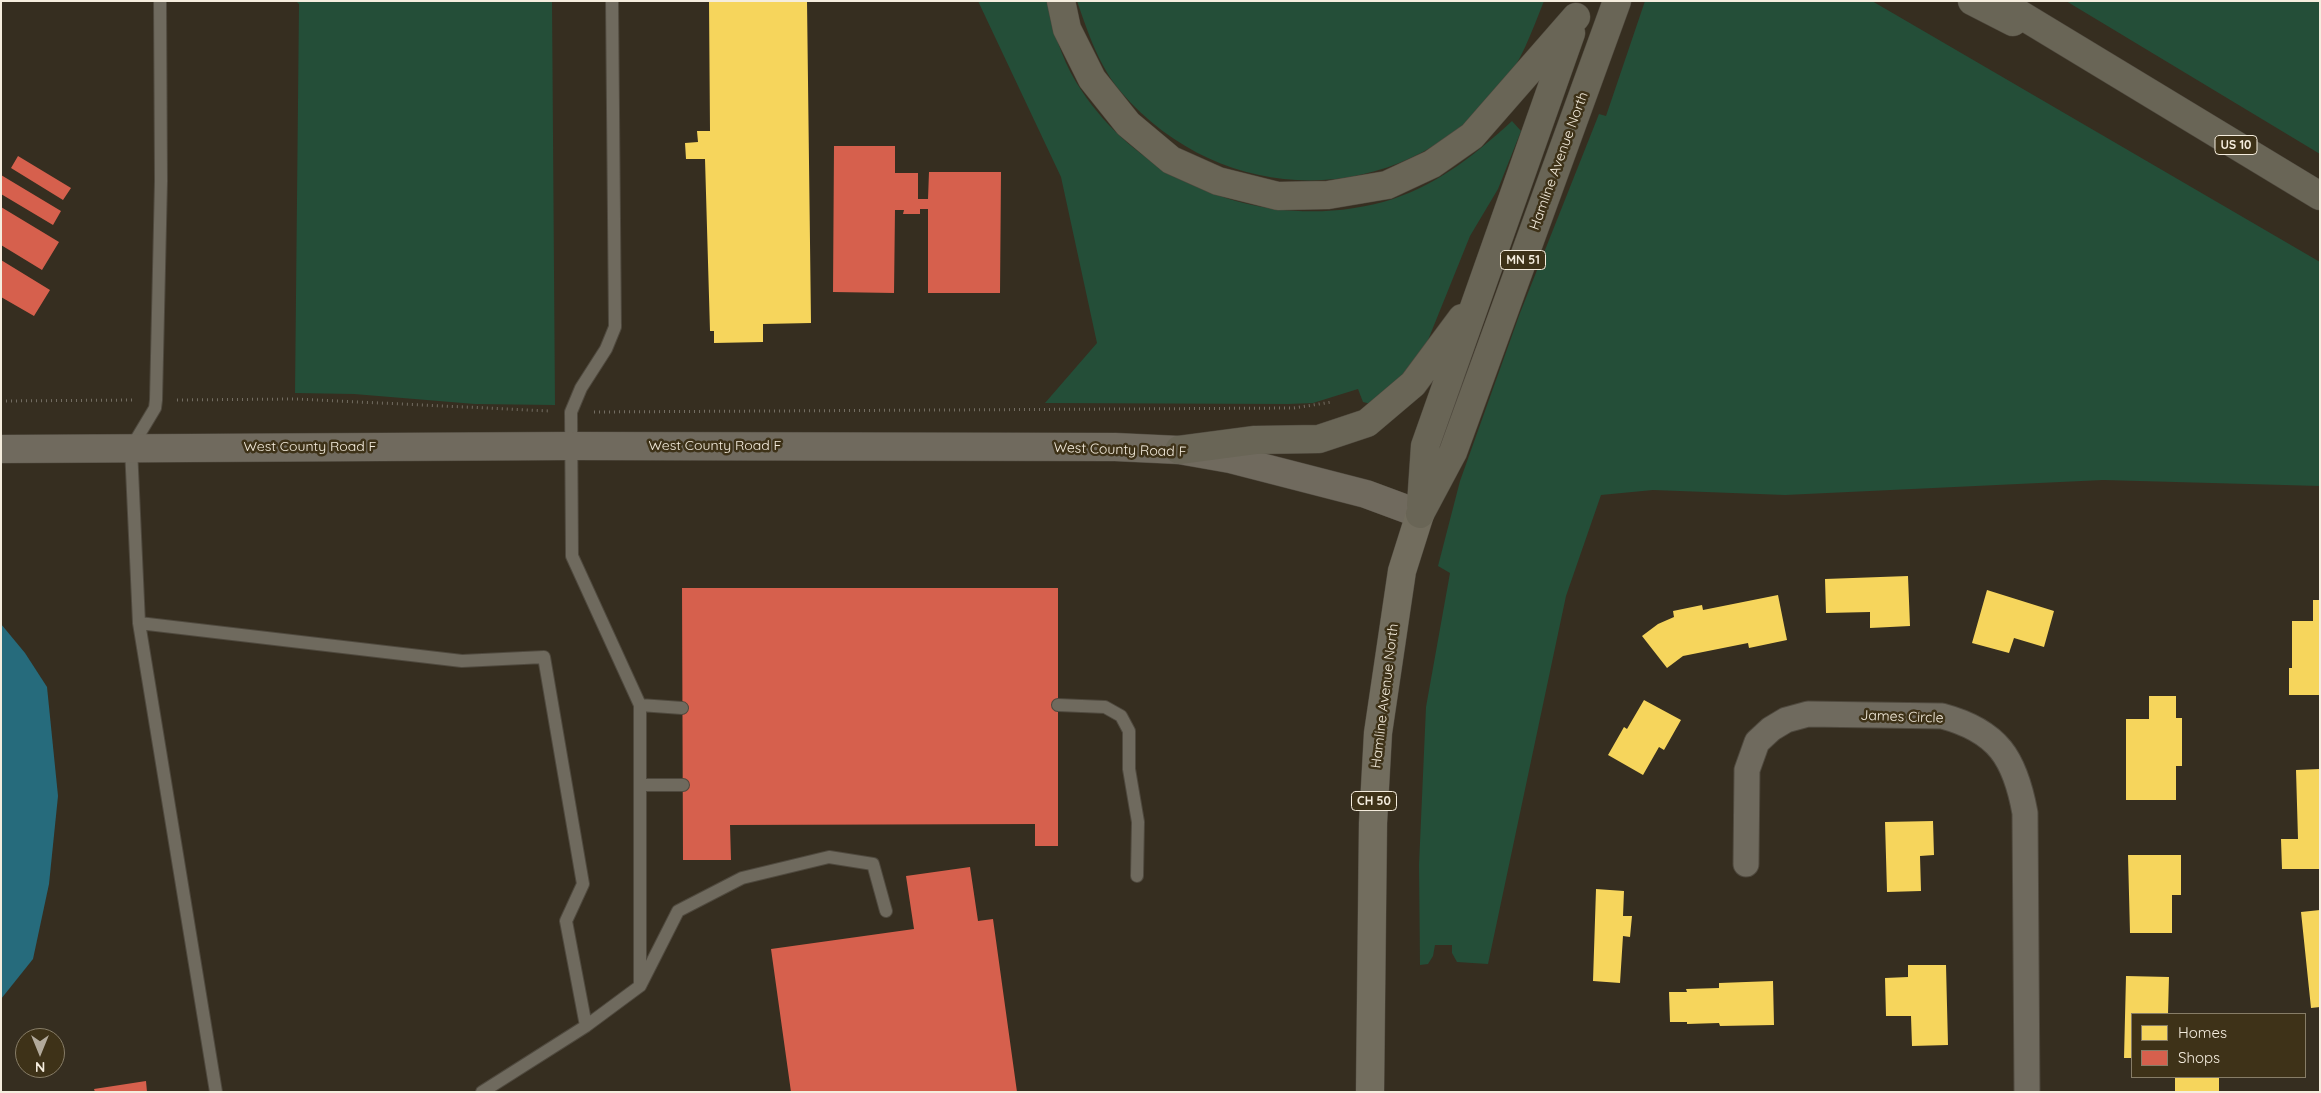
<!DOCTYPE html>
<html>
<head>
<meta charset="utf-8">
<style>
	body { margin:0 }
	#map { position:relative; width:2321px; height:1093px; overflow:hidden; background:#362e20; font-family:Quicksand,sans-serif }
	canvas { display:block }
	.frame { position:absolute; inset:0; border:2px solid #f5edde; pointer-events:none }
	.legend { position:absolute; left:2131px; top:1013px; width:175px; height:65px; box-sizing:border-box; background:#3e3218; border:1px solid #877d67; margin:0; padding:6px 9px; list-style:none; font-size:15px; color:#f5edde }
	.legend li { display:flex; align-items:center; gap:10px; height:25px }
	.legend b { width:25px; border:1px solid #877d67 }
	.north { position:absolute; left:15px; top:1028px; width:50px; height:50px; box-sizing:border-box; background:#3e3218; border:1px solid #877d67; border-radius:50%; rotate:180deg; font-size:14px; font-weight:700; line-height:20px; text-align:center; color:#f5edde }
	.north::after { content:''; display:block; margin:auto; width:18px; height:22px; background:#b2aa9c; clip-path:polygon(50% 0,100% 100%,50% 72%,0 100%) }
</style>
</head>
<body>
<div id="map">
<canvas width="2321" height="1093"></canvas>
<div class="frame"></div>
<ul class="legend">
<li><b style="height:14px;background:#f6d55c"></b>Homes</li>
<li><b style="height:14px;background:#d6604d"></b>Shops</li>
</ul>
<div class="north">N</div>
</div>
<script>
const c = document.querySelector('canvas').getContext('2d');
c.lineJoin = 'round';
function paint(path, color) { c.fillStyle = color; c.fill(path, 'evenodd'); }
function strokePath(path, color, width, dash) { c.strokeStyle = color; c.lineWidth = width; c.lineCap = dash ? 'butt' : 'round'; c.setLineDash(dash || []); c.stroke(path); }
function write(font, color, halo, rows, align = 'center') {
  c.font = font + ' Quicksand,sans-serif'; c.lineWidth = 5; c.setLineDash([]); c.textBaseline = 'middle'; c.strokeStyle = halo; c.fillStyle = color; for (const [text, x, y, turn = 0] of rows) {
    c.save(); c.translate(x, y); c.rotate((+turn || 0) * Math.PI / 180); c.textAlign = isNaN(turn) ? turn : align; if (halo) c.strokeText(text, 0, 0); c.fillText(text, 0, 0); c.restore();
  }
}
const green = new Path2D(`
	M 296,1 L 552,1 L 555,405 L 475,404 L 354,394 L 295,393 L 299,4 Z
	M 978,1 L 1047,1 C 1053,29 1061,57 1076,82 C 1141,188 1276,236 1393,199 C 1440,183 1476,154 1512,121 L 1521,131 L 1498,189 L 1470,236 L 1424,350 L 1410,372 L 1371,404 L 1363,402 L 1358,389 L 1313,403 L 1288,404 L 1045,403 L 1097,343 L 1061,177 Z
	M 1077,1 L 1544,1 C 1532,31 1521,63 1500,88 C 1400,210 1224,211 1121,92 C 1099,66 1088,33 1077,1 Z
	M 1645,1 L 1872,1 L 2320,262 L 2320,486 L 2103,480 L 1785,495 L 1653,490 L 1601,495 L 1566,596 L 1488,964 L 1457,962 L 1452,953 L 1452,945 L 1435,945 L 1433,956 L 1428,964 L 1420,965 L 1419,865 L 1426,707 L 1450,573 L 1438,566 L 1460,481 L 1520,313 L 1599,114 L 1606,116 Z
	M 2066,1 L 2320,1 L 2320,154 Z`);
const water = new Path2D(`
	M 1,624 L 25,653 L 47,687 L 58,796 L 49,884 L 33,959 L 1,999 Z`);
const homes = new Path2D(`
	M 709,1 L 807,1 L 811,323 L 763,324 L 763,342 L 714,343 L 714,331 L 710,331 L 705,159 L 686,159 L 685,143 L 698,142 L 697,131 L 710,131 Z
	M 1908,576 L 1910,626 L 1870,628 L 1870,612 L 1826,613 L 1825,579 Z
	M 1987,590 L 2054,611 L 2044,647 L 2014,638 L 2009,653 L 1972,643 Z
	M 1778,595 L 1787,640 L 1749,648 L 1748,643 L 1683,656 L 1667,668 L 1642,636 L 1658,624 L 1674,617 L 1673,611 L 1702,605 L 1703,610 Z
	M 2313,600 L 2320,600 L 2320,695 L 2289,695 L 2289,668 L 2292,668 L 2292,621 L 2313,621 Z
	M 2149,696 L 2176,696 L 2176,718 L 2182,718 L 2182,766 L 2176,766 L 2176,800 L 2126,800 L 2126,719 L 2149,719 Z
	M 1644,700 L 1681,720 L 1664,750 L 1659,747 L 1643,775 L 1608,755 L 1624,727 L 1627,729 Z
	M 2320,769 L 2320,869 L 2282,869 L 2281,839 L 2298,839 L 2296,770 Z
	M 1933,821 L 1934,855 L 1920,856 L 1921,891 L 1887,892 L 1885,822 Z
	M 2128,855 L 2181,855 L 2181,895 L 2172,895 L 2172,933 L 2130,933 Z
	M 1596,889 L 1624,891 L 1623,916 L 1632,916 L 1630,937 L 1623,936 L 1620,983 L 1593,981 Z
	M 2320,910 L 2320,1007 L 2311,1008 L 2301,912 Z
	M 1908,965 L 1946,965 L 1948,1045 L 1912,1046 L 1911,1016 L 1886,1016 L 1885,978 L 1908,977 Z
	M 2126,976 L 2169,977 L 2168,1014 L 2132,1014 L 2132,1058 L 2124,1058 Z
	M 1773,981 L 1774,1025 L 1720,1026 L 1719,1023 L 1687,1024 L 1687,1022 L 1670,1022 L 1669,992 L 1687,992 L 1686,989 L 1719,988 L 1719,983 Z
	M 2175,1077 L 2219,1077 L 2219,1092 L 2175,1092 Z`);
const shops = new Path2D(`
	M 834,146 L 895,146 L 895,173 L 918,173 L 918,199 L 928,199 L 929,172 L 1001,172 L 1000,293 L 928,293 L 928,209 L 920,209 L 920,214 L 903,214 L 904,210 L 895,210 L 894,293 L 833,292 Z
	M 18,156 L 71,188 L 63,200 L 11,168 Z
	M 1,175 L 61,211 L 53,225 L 1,194 Z
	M 1,207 L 59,242 L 42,270 L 1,245 Z
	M 1,260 L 50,290 L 34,316 L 1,297 Z
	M 682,588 L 1058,588 L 1058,846 L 1035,846 L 1035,824 L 730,825 L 731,860 L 683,860 Z
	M 970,867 L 978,921 L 993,919 L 1017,1092 L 791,1092 L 771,949 L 914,929 L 906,876 Z
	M 146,1081 L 147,1092 L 95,1092 L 94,1089 Z`);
const path = new Path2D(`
	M 177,400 L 295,399 L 550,411
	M 1,401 L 136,400
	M 594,412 L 1294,408 L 1332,402`);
const lane = new Path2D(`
	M 160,1 L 161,181 L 156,400 L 155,408 L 131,448 L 139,623 L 216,1092
	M 612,1 L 615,327 L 606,349 L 581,388 L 571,412 L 572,556 L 640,705 L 640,986
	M 139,623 L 462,661 L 544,657 L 583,884 L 566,921 L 586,1026
	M 640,705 L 682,708
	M 1058,705 L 1105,707 L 1121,716 L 1129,731 L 1129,769 L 1138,822 L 1137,876
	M 640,785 L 683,785
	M 482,1092 L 586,1026 L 640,986 L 678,911 L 742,878 L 829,857 L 873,864 L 886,911`);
const street = new Path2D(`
	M 1746,864 L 1747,770 L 1757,742 L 1771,729 L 1786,720 L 1808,714 L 1942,716 C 1998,731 2015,758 2025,813 L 2027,1092`);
const secondary = new Path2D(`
	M 1,449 L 570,446 L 1115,447 L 1179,450 L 1230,459 L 1366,494 L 1420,514`);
const primary = new Path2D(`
	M 1370,1092 L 1373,823 L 1378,733 L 1402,571 L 1420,514`);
const highway = new Path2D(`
	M 1061,1 L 1067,29 L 1092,79 L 1128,124 L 1171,160 L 1218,181 L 1278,196 L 1328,195 L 1387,185 L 1432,164 L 1472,136 L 1576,17
	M 1972,1 L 2013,22
	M 1998,1 L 2320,196
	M 1179,450 L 1255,440 L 1319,439 L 1367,423 L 1413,384 L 1462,318
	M 1421,505 L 1425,446 L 1571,33
	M 1420,514 L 1453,452 L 1617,1`);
const shields = [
	[2236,145,42],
	[1523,260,45],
	[1374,801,45]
];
const shieldNames = [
	["US 10",2236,145],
	["MN 51",1523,260],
	["CH 50",1374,801]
];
const streetNames = [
	["Hamline Avenue North",1559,161,-70],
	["West County Road F",715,446],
	["West County Road F",310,447],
	["West County Road F",1120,450,2],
	["Hamline Avenue North",1385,696,-83],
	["James Circle",1902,717,2]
];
paint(green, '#244e38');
paint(water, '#266b7c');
paint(homes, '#f6d55c');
paint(shops, '#d6604d');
strokePath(lane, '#4f493e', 14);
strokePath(street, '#4f493e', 27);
strokePath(secondary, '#4f493e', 29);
strokePath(primary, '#4f493e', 29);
strokePath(highway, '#4f493e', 29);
strokePath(path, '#726c61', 3, [1, 4]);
strokePath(lane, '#6f6a5e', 12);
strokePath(street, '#6f6a5e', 25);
strokePath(secondary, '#706a5e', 28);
strokePath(primary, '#726d5e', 28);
strokePath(highway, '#696556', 28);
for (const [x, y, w] of shields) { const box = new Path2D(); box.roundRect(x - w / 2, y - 9.5, w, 19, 4); c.fillStyle = '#3e3218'; c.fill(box); strokePath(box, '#f5edde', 1); }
write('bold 12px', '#f5edde', null, shieldNames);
write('14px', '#f5edde', '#3e3218', streetNames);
</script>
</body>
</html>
